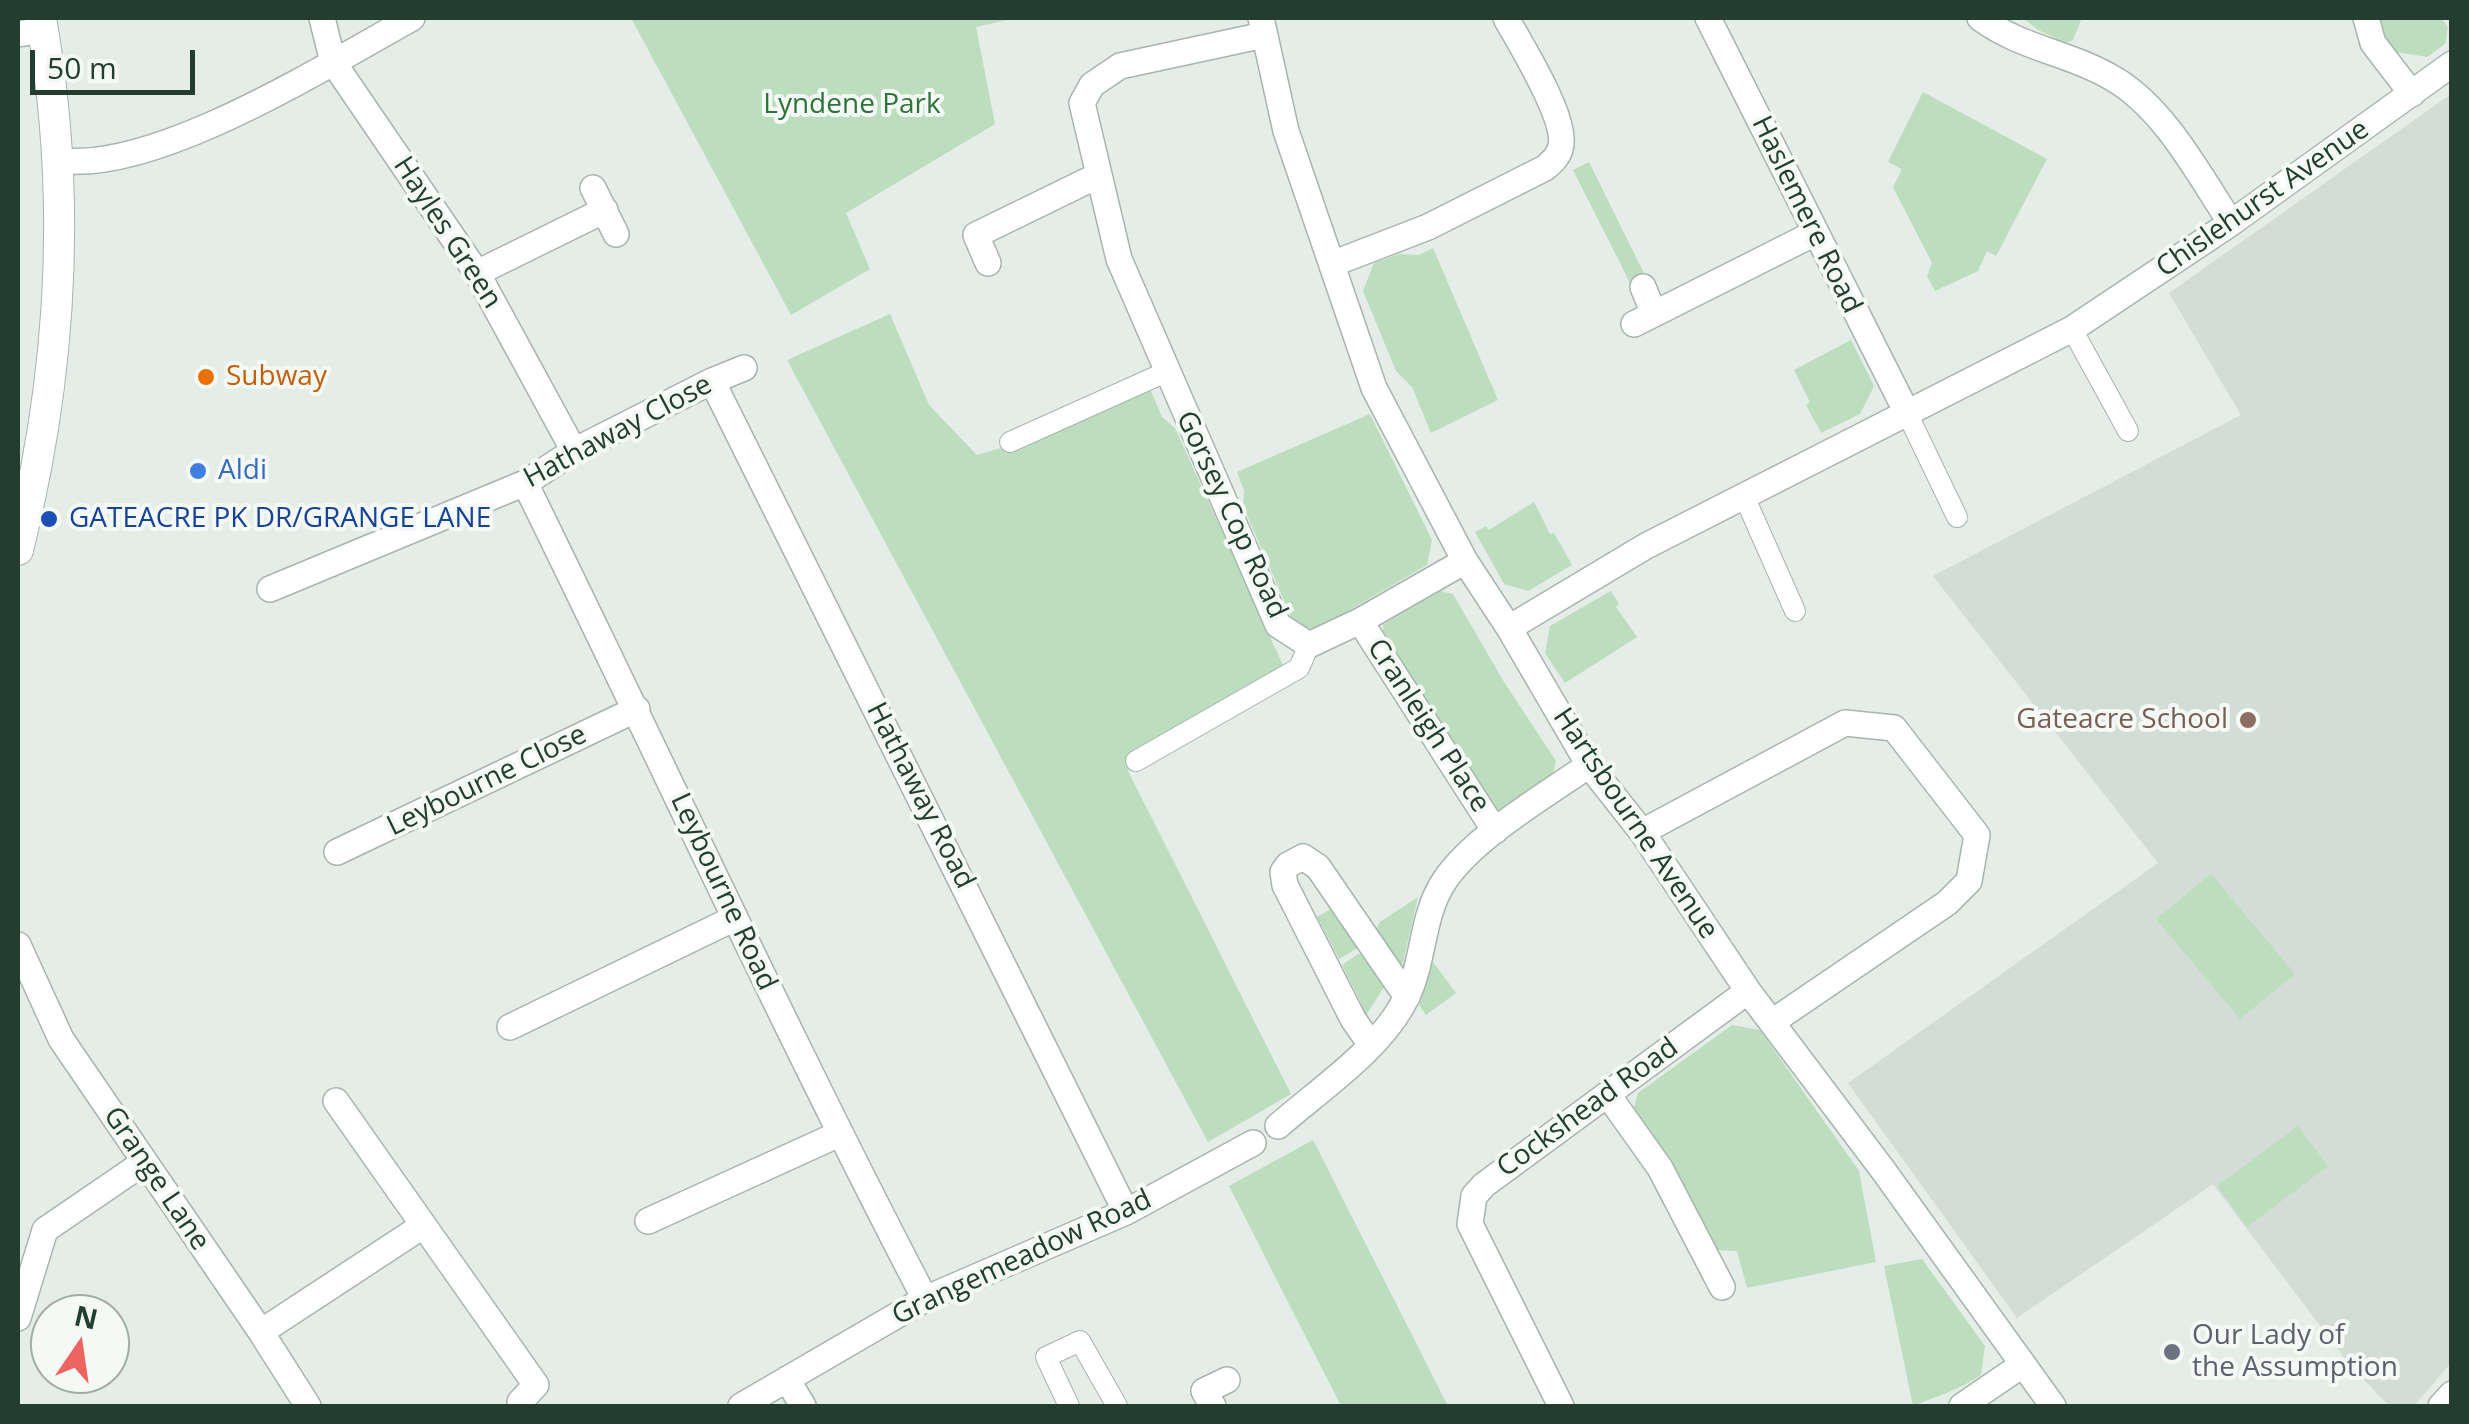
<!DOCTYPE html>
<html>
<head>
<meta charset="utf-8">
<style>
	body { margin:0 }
	#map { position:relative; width:2469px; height:1424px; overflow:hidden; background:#e4ede7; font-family:"Open Sans",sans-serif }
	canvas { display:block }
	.frame { position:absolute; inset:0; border:20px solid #233e31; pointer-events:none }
	.north { position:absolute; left:30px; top:1294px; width:100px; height:100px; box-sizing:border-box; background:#f4f9f6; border:2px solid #a0aea7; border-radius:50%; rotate:13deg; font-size:28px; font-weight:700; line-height:40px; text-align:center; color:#233e31 }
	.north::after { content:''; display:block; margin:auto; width:35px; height:45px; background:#ee6460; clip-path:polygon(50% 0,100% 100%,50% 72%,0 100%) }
	.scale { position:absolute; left:30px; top:50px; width:165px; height:45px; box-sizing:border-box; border:5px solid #233e31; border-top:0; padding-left:12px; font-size:30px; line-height:35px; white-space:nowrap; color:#233e31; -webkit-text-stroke:8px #f4f9f6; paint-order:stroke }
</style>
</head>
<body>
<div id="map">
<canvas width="2469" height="1424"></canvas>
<div class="frame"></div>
<div class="north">N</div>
<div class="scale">50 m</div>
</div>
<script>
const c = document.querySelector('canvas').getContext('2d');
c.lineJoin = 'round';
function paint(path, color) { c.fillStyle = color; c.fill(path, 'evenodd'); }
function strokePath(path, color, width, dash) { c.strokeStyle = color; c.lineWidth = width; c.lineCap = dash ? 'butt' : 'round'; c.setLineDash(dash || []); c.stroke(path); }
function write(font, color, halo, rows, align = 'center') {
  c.font = font + ' "Open Sans",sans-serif'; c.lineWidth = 8; c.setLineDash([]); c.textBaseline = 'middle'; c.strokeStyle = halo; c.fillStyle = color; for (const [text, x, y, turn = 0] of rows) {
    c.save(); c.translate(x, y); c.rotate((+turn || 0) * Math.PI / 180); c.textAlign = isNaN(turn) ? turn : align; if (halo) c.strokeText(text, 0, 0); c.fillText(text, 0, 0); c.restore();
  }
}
const built = new Path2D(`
	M 2451,94 L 2451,1363 L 2414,1406 L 2389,1406 L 2349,1364 L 2213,1184 L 2017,1318 L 1848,1083 L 2158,863 L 1933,576 L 2241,415 L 2169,293 Z`);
const green = new Path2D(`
	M 631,18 L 1016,18 L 976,27 L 995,124 L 846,213 L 870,269 L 791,315 Z
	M 2023,18 L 2082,18 L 2073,40 L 2066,43 L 2038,30 Z
	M 2375,18 L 2441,18 L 2448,27 L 2445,44 L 2427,57 L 2396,52 L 2392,55 Z
	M 1923,92 L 2047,159 L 1996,256 L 1987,251 L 1978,271 L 1935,291 L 1927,276 L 1932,263 L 1893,187 L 1902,169 L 1888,162 Z
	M 1589,162 L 1645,275 L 1630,283 L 1573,170 Z
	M 1433,248 L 1498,400 L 1431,433 L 1412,387 L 1396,371 L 1363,291 L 1374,263 L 1399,254 L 1419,255 Z
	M 890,314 L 929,405 L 977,455 L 1011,445 L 1148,384 L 1162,417 L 1175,428 L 1286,672 L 1131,758 L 1128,771 L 1291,1094 L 1208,1142 L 787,360 Z
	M 1851,340 L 1874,386 L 1860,414 L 1821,433 L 1806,405 L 1810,402 L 1794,370 Z
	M 1370,414 L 1432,540 L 1427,565 L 1319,628 L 1307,628 L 1292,619 L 1243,506 L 1244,491 L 1237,472 Z
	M 1534,502 L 1550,534 L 1554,533 L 1572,565 L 1528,591 L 1504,584 L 1475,532 L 1486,526 L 1489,530 Z
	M 1440,591 L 1453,594 L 1504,682 L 1556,761 L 1553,773 L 1500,810 L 1492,807 L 1383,635 L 1383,625 L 1387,622 Z
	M 1611,591 L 1619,604 L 1616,607 L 1637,637 L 1565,683 L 1545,653 L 1550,626 Z
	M 2211,874 L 2295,974 L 2240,1019 L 2156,919 Z
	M 1418,897 L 1403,962 L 1399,968 L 1374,934 L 1380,922 Z
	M 1331,909 L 1359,947 L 1339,959 L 1317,917 Z
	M 1358,954 L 1364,954 L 1386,984 L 1363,1020 L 1355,1009 L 1362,1005 L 1342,965 Z
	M 1433,962 L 1456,993 L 1426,1015 L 1419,1005 Z
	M 1732,1025 L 1760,1030 L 1859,1171 L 1876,1262 L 1747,1288 L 1737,1251 L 1711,1250 L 1632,1114 L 1638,1093 Z
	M 2298,1126 L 2328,1166 L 2247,1227 L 2217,1186 Z
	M 1313,1140 L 1448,1406 L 1341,1406 L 1229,1186 Z
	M 1922,1259 L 1985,1346 L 1981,1375 C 1959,1390 1937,1396 1913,1406 L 1884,1266 Z`);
const pedestrian = new Path2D(`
	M 2072,329 L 2128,431
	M 1906,411 L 1957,517
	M 1010,442 L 1166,372
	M 1744,496 L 1795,611
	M 1136,761 L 1299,668 L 1309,645
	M 1069,1406 L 1046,1357 L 1080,1341 L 1117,1406`);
const minor = new Path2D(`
	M 322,18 L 333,62 L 477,273 L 574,451
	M 1261,18 L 1286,131 L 1374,388 L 1465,561 L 1509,628 L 1589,765 L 1642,832 L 1748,991 L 1883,1170 L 2053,1406
	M 1708,18 L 1906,411
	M 1980,18 C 2022,49 2071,53 2114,79 C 2165,109 2199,175 2231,223
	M 2366,18 L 2373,43 L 2412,94
	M 18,34 L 43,30
	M 1264,35 L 1120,66 L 1092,85 L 1082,103 L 1119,259 L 1278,625 L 1309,645 L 1360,621 L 1465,561
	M 58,160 C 153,175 327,65 412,18
	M 593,188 L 616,234
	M 988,263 L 976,235 L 1099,175
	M 1332,264 L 1428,227 L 1545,168 C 1551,163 1558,157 1560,149 C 1570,122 1520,44 1506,18
	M 477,273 L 605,210
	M 1643,287 L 1654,314
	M 1634,324 L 1815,233
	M 712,381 L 1126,1212
	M 525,483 C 659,755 785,1031 925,1299
	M 270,589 L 525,483 L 574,451 L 712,381 L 744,368
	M 1360,621 L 1495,831
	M 1509,628 L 1646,546 L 2072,329 L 2231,223 L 2452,64
	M 1642,832 L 1845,723 L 1894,728 L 1977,835 L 1969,881 L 1947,903 L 1772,1022
	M 337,852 L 637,709
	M 18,945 L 61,1039 L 261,1332 L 308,1406
	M 510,1027 L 735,918
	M 1371,1045 L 1353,1019 L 1285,885 L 1283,872 L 1288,865 L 1303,857 L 1318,867 L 1407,997
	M 1608,1095 L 1660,1168 L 1722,1287
	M 336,1101 L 536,1385 L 520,1402
	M 1278,1126 C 1320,1089 1383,1048 1407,996 C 1425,959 1421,915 1445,880 C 1474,837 1546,795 1589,765
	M 648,1221 L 839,1134
	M 18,1318 L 45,1230 L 143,1163
	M 261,1332 L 421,1227
	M 787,1379 L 803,1406
	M 741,1406 L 925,1299 L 1126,1212 L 1253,1143
	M 1213,1406 L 1204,1391 L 1227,1380
	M 1561,1406 L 1470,1224 L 1474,1196 L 1484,1185 L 1748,991
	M 1962,1406 L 2022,1365
	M 2441,1406 L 2452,1394`);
const tertiary = new Path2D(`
	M 18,550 C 62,375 72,195 41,18`);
const markers = [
	[206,377,10,"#e8710a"],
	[198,471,10,"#3f7fe0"],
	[49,519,10,"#1a4fb4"],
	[2248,720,10,"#8d6e63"],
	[2172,1352,10,"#6b7280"]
];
const parkNames = [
	["Lyndene Park",852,105]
];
const streetNames = [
	["Chislehurst Avenue",2263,199,-35],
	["Haslemere Road",1806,215,64],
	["Hayles Green",447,233,57],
	["Hathaway Close",618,432,-28],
	["Gorsey Cop Road",1231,515,65],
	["Cranleigh Place",1428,726,57],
	["Leybourne Close",487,781,-26],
	["Hathaway Road",920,796,63],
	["Hartsbourne Avenue",1635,824,56],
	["Leybourne Road",723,892,65],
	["Cockshead Road",1588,1108,-36],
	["Grange Lane",156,1179,56],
	["Grangemeadow Road",1022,1258,-25]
];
const foodNames = [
	["Subway",226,377]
];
const shopNames = [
	["Aldi",218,471]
];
const transitNames = [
	["GATEACRE PK DR/GRANGE LANE",69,519]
];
const educationNames = [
	["Gateacre School",2228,720]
];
const worshipNames = [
	["Our Lady of",2192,1336],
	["the Assumption",2192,1368]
];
paint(built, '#d2ddd5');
paint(green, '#bdddbf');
strokePath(pedestrian, '#a6b5ad', 22);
strokePath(minor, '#a6b5ad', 28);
strokePath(tertiary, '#a6b5ad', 32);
strokePath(pedestrian, '#fff', 20);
strokePath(minor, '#fff', 25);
strokePath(tertiary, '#fff', 30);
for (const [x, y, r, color] of markers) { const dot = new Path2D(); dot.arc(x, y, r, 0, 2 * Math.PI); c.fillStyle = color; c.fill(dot); strokePath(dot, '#f4f9f6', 4); }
write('28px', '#2e743a', '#f4f9f6', parkNames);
write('28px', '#233e31', '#f4f9f6', streetNames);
write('28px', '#c56008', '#f4f9f6', foodNames, 'left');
write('28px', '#366cbe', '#f4f9f6', shopNames, 'left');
write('28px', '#164399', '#f4f9f6', transitNames, 'left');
write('28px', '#785e54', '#f4f9f6', educationNames, 'right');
write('28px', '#5b616d', '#f4f9f6', worshipNames, 'left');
</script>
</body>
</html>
